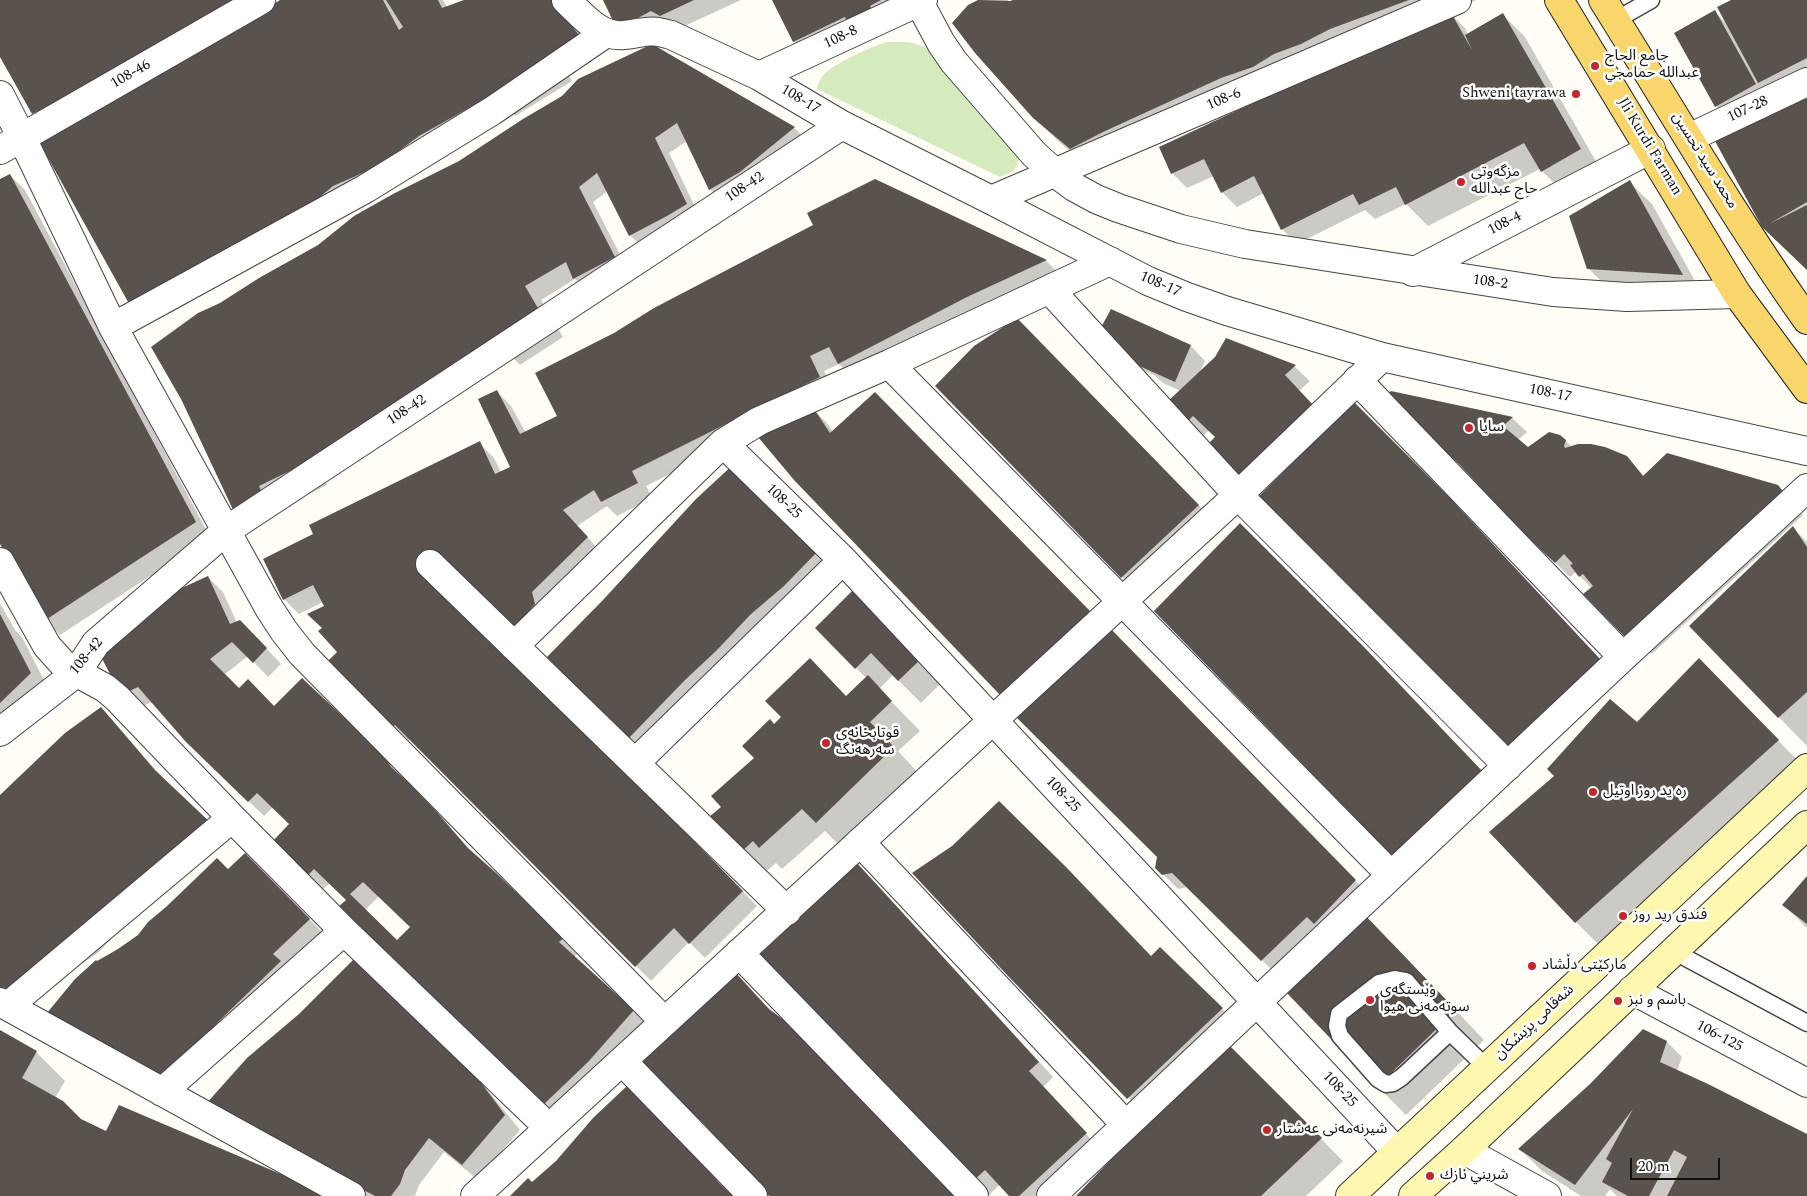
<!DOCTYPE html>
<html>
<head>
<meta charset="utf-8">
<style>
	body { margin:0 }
	#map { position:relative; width:1807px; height:1196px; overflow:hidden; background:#fffdf5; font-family:Spectral,serif }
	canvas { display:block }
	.scale { position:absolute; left:1630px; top:1158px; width:90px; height:22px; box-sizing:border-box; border:2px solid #111; border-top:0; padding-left:6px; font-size:15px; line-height:18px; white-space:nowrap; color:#111; -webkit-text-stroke:4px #fff; paint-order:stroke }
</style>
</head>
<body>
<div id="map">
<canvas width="1807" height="1196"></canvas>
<div class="scale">20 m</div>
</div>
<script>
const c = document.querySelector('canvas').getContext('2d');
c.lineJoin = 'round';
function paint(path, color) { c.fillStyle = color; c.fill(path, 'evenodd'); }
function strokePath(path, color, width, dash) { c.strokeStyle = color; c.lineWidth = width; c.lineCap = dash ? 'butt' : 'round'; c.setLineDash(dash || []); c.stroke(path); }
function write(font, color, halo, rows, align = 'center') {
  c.font = font + ' Spectral,"Noto Sans Arabic",serif'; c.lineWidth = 5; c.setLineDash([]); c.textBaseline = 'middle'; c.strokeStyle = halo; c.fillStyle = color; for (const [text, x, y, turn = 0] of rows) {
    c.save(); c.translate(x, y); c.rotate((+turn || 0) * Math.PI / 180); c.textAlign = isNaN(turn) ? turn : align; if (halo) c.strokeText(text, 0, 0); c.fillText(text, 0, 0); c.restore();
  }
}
const green = new Path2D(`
	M 887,42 L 909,42 L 925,47 L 1016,149 L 1019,159 L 1014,171 L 1000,177 L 817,89 C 818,82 821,77 826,72 C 840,61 870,47 887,42 Z`);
const shadow = new Path2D(`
	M 0,0 L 222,31 L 283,0 L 443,0 L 447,7 L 467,0 L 553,0 L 596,54 L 567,72 L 572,81 L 515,116 L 507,109 L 180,308 L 148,324 L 133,309 L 48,128 L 33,113 L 0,54 Z
	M 605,0 L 741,0 L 676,30 L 630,37 Z
	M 773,0 L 905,0 L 808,56 L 794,42 Z
	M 981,0 L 1008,0 L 1010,3 L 1016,0 L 1476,0 L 1451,14 L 1465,28 L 1468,35 L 1503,15 L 1525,37 L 1602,172 L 1564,193 L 1540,169 L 1428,226 L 1406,204 L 1375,219 L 1365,210 L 1297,244 L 1282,229 L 1264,193 L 1237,207 L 1222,192 L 1214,176 L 1187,188 L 1172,173 L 1296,84 L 1289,68 L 1093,171 L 1057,140 L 1034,117 L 969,6 Z
	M 1734,0 L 1807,0 L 1807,270 L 1763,227 L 1732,123 L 1716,106 L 1715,12 L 1727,24 Z
	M 562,97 L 794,128 L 809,142 L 724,204 L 710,189 L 687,141 L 669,153 L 701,219 L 645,250 L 630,235 L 608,191 L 593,202 L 629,272 L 589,293 L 575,279 L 541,300 L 563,337 L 520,365 L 513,358 L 323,476 L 327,485 L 282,507 L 251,528 L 220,304 L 460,162 Z
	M 10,175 L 25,190 L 210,537 L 60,635 L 45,620 L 0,540 L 0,180 Z
	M 875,181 L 1046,261 L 1068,282 L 854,378 L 839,364 L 824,371 L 834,392 L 646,486 L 652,498 L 617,516 L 607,506 L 577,526 L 602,553 L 531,641 L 451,572 L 661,808 L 757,906 L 705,958 L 689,942 L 651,981 L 410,739 L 409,741 L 330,661 L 339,652 L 323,628 L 326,606 L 323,602 L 299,614 L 284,599 L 265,560 L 313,536 L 479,443 L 494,458 L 501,472 L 512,467 L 496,391 L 511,406 L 526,433 L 559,417 L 615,334 L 815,226 Z
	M 1629,182 L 1652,204 L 1704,297 L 1611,291 L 1589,269 Z
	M 1141,324 L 1191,346 L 1205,361 L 1200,372 L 1216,358 L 1227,340 L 1295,367 L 1310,381 L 1299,391 L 1252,490 L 1238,475 L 1217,437 L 1209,430 L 1202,437 L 1168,403 L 1181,391 L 1163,383 L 1154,375 L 1142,370 L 1141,373 L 1114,348 Z
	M 1032,334 L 1213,520 L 1137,592 L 936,386 Z
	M 874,394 L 1104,626 L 1017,710 L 812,408 L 827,423 L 833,432 Z
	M 1401,411 L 1512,418 L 1527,432 L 1518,440 L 1528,448 L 1565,440 L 1572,447 L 1627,457 L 1644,476 L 1793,502 L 1803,515 L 1653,653 L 1644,654 L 1592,589 L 1576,572 L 1570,577 L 1538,546 L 1468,472 Z
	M 737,463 L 833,565 L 641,755 L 627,740 Z
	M 1793,528 L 1807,542 L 1807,746 L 1691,627 Z
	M 208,577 L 223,592 L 237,623 L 255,636 L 281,664 L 268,677 L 248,656 L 224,675 L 240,690 L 274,707 L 369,742 L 405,778 L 409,784 L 474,855 L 577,954 L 573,958 L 633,1011 L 655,1033 L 557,1121 L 347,900 L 330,883 L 322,890 L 274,842 L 291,824 L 273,807 L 264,816 L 187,741 L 152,702 L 137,709 L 122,694 ZM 379,896 L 411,927 L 397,941 L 365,910 Z
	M 853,592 L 942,682 L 921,703 L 893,675 L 879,689 L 920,731 L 898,751 L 922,777 L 845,851 L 825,831 L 782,869 L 776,863 L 763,874 L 741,852 L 722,807 L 756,758 L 774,725 L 846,697 L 866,678 L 817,628 Z
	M 0,603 L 15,630 L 22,637 L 52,696 L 0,736 Z
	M 1109,629 L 1370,896 L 1277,975 L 1188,887 L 1178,889 L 1157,868 L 1158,857 Z
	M 1721,682 L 1800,763 L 1598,944 L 1576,922 L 1561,782 L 1637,723 Z
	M 100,709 L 115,723 L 165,782 L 228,841 L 190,865 L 125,924 L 98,953 L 47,986 L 0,993 L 0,797 Z
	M 1500,791 L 1456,834 L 1452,829 Z
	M 245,854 L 324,934 L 203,1072 L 97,963 L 139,936 L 228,871 Z
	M 1807,878 L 1807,928 L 1784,905 Z
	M 872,879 L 1053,1077 L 1043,1087 L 1100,1149 L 1050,1196 L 1011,1196 L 1000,1184 L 988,1196 L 973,1181 Z
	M 1392,943 L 1484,1040 L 1406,1115 L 1377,1086 Z
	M 1160,949 L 1245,1031 L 1229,1046 L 1343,1161 L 1306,1196 L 1078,1196 L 1166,1104 L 1143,1113 L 1009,975 L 1151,957 Z
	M 1643,1030 L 1667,1042 L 1682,1057 L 1677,1071 L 1807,1136 L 1807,1196 L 1617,1196 L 1610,1189 L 1605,1196 L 1581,1196 L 1542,1171 L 1520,1149 L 1591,1085 Z
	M 0,1031 L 36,1052 L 65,1081 L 55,1098 L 81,1120 L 105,1132 L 321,1196 L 0,1196 Z
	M 479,1082 L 494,1098 L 520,1130 L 477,1179 L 444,1152 L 419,1185 L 415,1196 L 363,1196 L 221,1120 Z
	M 627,1088 L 710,1170 L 732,1196 L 511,1196 L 532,1184 L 557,1162 Z`);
const building = new Path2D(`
	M 0,0 L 235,0 L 74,93 L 32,114 L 0,57 Z
	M 280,0 L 383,0 L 399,30 L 403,27 L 386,0 L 438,0 L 442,8 L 464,0 L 552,0 L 582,39 L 492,95 L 419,136 L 396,153 L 365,172 L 333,186 L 308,207 L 132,309 L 38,140 L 215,40 Z
	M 603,0 L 694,0 L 660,16 L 651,11 L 638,18 L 614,23 Z
	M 772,0 L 881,0 L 870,6 L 874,14 L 849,26 L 845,17 L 793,42 Z
	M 978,0 L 1010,1 L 1013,0 L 1409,0 L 1330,29 L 1301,44 L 1274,54 L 1253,67 L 1221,78 L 1103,132 L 1070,149 L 1033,118 L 975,53 L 952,23 L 968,5 Z
	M 1731,0 L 1807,0 L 1807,58 L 1758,83 L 1717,7 Z
	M 1715,10 L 1756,84 L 1715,107 L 1674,33 Z
	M 1450,11 L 1472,50 L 1465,35 L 1503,13 L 1581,149 L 1541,172 L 1524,143 L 1405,205 L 1396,187 L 1359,205 L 1353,194 L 1281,230 L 1254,176 L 1221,193 L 1204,159 L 1171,174 L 1159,147 Z
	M 652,44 L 795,127 L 740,172 L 709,190 L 677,123 L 655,138 L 687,204 L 667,216 L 629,236 L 597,173 L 579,187 L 615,257 L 573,279 L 566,262 L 525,286 L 542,315 L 343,445 L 259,486 L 264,497 L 235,514 L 181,399 L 151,347 L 198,313 L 220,303 L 259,278 L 318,245 L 354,216 L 393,194 L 459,161 L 523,119 L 562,96 L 578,79 Z
	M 1807,87 L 1807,202 L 1769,224 L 1807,205 L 1807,270 L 1762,227 L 1710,132 Z
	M 10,174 L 196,522 L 44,621 L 0,544 L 0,179 Z
	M 875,179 L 1047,260 L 967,297 L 838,364 L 829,347 L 810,356 L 820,377 L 632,471 L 638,483 L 601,502 L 594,490 L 563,510 L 588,537 L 532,592 L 535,604 L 515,627 L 435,557 L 428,554 L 416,561 L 431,573 L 743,891 L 689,944 L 674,928 L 635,967 L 395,725 L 393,727 L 328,661 L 337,652 L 318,631 L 322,628 L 307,614 L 324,606 L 313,585 L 283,600 L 263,559 L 313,534 L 309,525 L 480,441 L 495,474 L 510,467 L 478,399 L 497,390 L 520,434 L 557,416 L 535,373 L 614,333 L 654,308 L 813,225 L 807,213 Z
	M 1630,180 L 1683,275 L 1587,269 L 1569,216 Z
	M 1111,309 L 1191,345 L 1175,382 L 1126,360 L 1098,333 Z
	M 1017,318 L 1199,505 L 1121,578 L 935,386 L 974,346 Z
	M 1226,338 L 1296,365 L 1285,375 L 1314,406 L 1237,476 L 1208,444 L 1215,437 L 1193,416 L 1186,423 L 1166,403 L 1215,357 Z
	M 1391,391 L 1513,417 L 1503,426 L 1528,447 L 1549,432 L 1560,435 L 1566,440 L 1564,446 L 1565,448 L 1578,444 L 1591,444 L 1605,447 L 1627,456 L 1643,476 L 1667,453 L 1778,485 L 1789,499 L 1628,640 L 1583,594 L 1593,586 L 1583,574 L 1579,577 L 1570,565 L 1573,564 L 1564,554 L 1555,563 L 1521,531 L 1459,464 L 1385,396 Z
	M 875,392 L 1090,611 L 1001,696 L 794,480 L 758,437 L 812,406 L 830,433 Z
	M 1354,402 L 1449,497 L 1601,660 L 1504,751 L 1320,557 L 1259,496 Z
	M 737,461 L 819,550 L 784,586 L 751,614 L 716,651 L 685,680 L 626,741 L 547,657 L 602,601 L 696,499 Z
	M 1240,523 L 1363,646 L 1486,775 L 1394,858 L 1154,611 Z
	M 1793,526 L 1807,547 L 1807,692 L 1778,718 L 1689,626 Z
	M 208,576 L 230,624 L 240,620 L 267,648 L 253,663 L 232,642 L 210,659 L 239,688 L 248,679 L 274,706 L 302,678 L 383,754 L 391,767 L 410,784 L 436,811 L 468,848 L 494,871 L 564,938 L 559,942 L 634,1010 L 588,1062 L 541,1107 L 337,908 L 346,900 L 314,869 L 307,876 L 272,842 L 289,824 L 257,793 L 248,802 L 186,742 L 138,687 L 121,695 L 97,649 L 162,597 ZM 363,882 L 410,927 L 397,940 L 350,894 Z
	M 853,590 L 920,660 L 898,681 L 871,653 L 855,669 L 815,628 Z
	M 0,614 L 31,673 L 0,703 Z
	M 1109,627 L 1356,880 L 1314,924 L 1307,917 L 1261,961 L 1172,873 L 1162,875 L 1155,868 L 1157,857 L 1017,718 Z
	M 810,658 L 846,696 L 868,675 L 892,701 L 870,722 L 894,747 L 816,823 L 802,809 L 759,848 L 753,841 L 740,853 L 709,817 L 721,807 L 711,796 L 754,758 L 742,746 L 770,719 L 774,724 L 781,717 L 765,701 Z
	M 1699,658 L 1779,740 L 1575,923 L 1489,832 L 1554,776 L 1547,769 L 1610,699 L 1637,722 Z
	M 101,707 L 155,770 L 214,826 L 111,910 L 0,994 L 0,795 L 65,733 Z
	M 999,801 L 1067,868 L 1151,956 L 1160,947 L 1223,1008 L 1127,1099 L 1008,976 L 912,873 L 952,846 Z
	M 245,853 L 310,919 L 273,954 L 281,961 L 219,1021 L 188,1057 L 159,1084 L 42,1019 L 75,979 L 96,960 L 97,961 L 118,949 L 138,935 L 148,922 L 166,907 L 217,858 L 228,869 Z
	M 857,863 L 1039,1062 L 1029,1071 L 1087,1133 L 1019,1196 L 1009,1196 L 985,1170 L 972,1182 L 758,956 Z
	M 1807,876 L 1807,924 L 1782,905 Z
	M 1363,913 L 1456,1010 L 1377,1087 L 1284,990 Z
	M 354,959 L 480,1081 L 505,1115 L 462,1165 L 429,1138 L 405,1170 L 400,1184 L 391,1196 L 375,1196 L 324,1169 L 280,1141 L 205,1105 L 247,1058 L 299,1014 Z
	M 735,972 L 769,1009 L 804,1035 L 959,1196 L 769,1196 L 704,1124 L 637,1061 Z
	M 1643,1029 L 1667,1041 L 1660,1062 L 1708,1084 L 1807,1134 L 1807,1196 L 1667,1196 L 1687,1157 L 1674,1150 L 1649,1196 L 1628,1196 L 1602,1182 L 1612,1163 L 1606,1159 L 1633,1109 L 1575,1185 L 1518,1149 L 1590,1084 Z
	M 0,1030 L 37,1051 L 22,1078 L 63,1101 L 81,1119 L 106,1131 L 119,1105 L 290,1178 L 324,1196 L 0,1196 Z
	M 1227,1043 L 1322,1138 L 1261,1196 L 1076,1196 L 1165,1103 Z
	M 627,1086 L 688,1146 L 719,1183 L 733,1196 L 510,1196 L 528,1178 L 532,1182 L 556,1161 L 593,1118 Z`);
const lane = new Path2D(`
	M 1616,20 L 1651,0
	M 1673,951 L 1807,1023
	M 1450,1032 L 1402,1077 L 1393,1083 L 1386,1084 L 1378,1079 L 1340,1036 L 1337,1026 L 1339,1014 L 1379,983 L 1395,979 L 1406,981 L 1450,1032 L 1487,1068`);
const street = new Path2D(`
	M 566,0 C 582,15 600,38 624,35 C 645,33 648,28 671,35 L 759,76 L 842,125 L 991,200 L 1148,281 L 1187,297 L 1227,311 L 1382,357 L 1807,451
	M 918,0 L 941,43 L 954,62 L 1034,154 L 1055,173 L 1074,187 L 1096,199 L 1118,208 L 1181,229 L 1245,244 L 1553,292 L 1627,297 L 1737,294
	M 759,76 L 923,0
	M 0,95 L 22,138 L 113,327 L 269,608 L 284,631 L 302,654 L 664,1021
	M 1689,138 L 1807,82
	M 0,150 L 261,0
	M 991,200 L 1457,0
	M 1413,272 L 1651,149
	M 1050,290 L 1238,495 L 1508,766
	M 113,327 L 365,189 L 492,111 L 606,33
	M 889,364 L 1391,875
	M 1357,380 L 1623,657
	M 723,443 L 843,560 L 1397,1152
	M 0,562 L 47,646 L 65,666 L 105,688 L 117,698 L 232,818 L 344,931 L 549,1128
	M 430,564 L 787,911
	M 514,646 L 723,443 L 759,421 L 889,364 L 1110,261
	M 0,732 L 76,673 L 96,643 L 227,530 L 842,125
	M 635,763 L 843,560
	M 860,842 L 1126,1125
	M 739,953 L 974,1196
	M 1632,990 L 1807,1083
	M 0,1002 L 351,1196
	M 8,1006 L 232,818
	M 622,1061 L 753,1196
	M 162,1092 L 344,931
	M 1464,1150 L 1547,1196
	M 475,1196 L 1238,495 L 1382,357
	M 1051,1196 L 1623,657 L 1807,488`);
const secondary = new Path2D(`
	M 1350,1196 L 1807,768
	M 1413,1196 L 1464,1150 L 1807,825`);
const primary = new Path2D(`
	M 1559,0 L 1737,294 L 1807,389
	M 1603,0 C 1670,107 1734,217 1807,320`);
const markers = [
	[1595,66,5,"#c4262e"],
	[1576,94,5,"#c4262e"],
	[1461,182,5,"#c4262e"],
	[1469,428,5,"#c4262e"],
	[826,743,5,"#c4262e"],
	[1593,792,5,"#c4262e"],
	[1623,916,5,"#c4262e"],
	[1532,966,5,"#c4262e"],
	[1370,1000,5,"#c4262e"],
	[1618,1001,5,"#c4262e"],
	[1267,1130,5,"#c4262e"],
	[1430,1176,5,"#c4262e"]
];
const streetNames = [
	["108-8",841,38,-25],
	["108-46",131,75,-30],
	["108-17",800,100,31],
	["108-6",1224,100,-23],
	["107-28",1748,110,-25],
	["Jli Kurdi Farman",1649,147,59],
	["محمد سید تحسین",1704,161,58],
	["108-42",745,188,-33],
	["108-4",1505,224,-27],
	["108-2",1490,283,8],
	["108-17",1160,285,24],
	["108-17",1550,394,12],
	["108-42",407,411,-33],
	["108-25",783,502,44],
	["108-42",87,657,-50],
	["108-25",1062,795,47],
	["شەقامی پزیشکان",1535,1023,-43],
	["106-125",1719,1037,28],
	["108-25",1339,1090,47]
];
const poiNames = [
	["جامع الحاج",1605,57],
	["عبدالله حمامجي",1605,74],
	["Shweni tayrawa",1566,94,"right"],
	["مزگەوتی",1471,173],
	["حاج عبدالله",1471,190],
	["سايا",1479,428],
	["قوتابخانەی",836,734],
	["سەرهەنگ",836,751],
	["ره يد روز اوتيل",1603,792],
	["فندق ريد روز",1633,916],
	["مارکێتی دڵشاد",1542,966],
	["وێستگەی",1380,991],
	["سوتەمەنی هیوا",1380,1008],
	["باسم و نبز",1628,1001],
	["شیرنەمەنی عەشتار",1277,1130],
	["شريني نازك",1440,1176]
];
paint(green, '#d5ebbd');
paint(shadow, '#0003');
paint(building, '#5a524d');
strokePath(lane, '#444', 19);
strokePath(street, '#444', 30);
strokePath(secondary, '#333', 30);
strokePath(primary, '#222', 30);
strokePath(lane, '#fff', 16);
strokePath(street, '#fff', 28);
strokePath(secondary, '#fff6b0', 28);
strokePath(primary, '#f9d66b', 28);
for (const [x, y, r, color] of markers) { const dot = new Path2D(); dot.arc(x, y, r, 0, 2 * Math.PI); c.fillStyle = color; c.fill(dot); strokePath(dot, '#fff', 2); }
write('15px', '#111', '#fff', streetNames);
write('15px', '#111', '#fff', poiNames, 'left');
</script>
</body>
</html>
